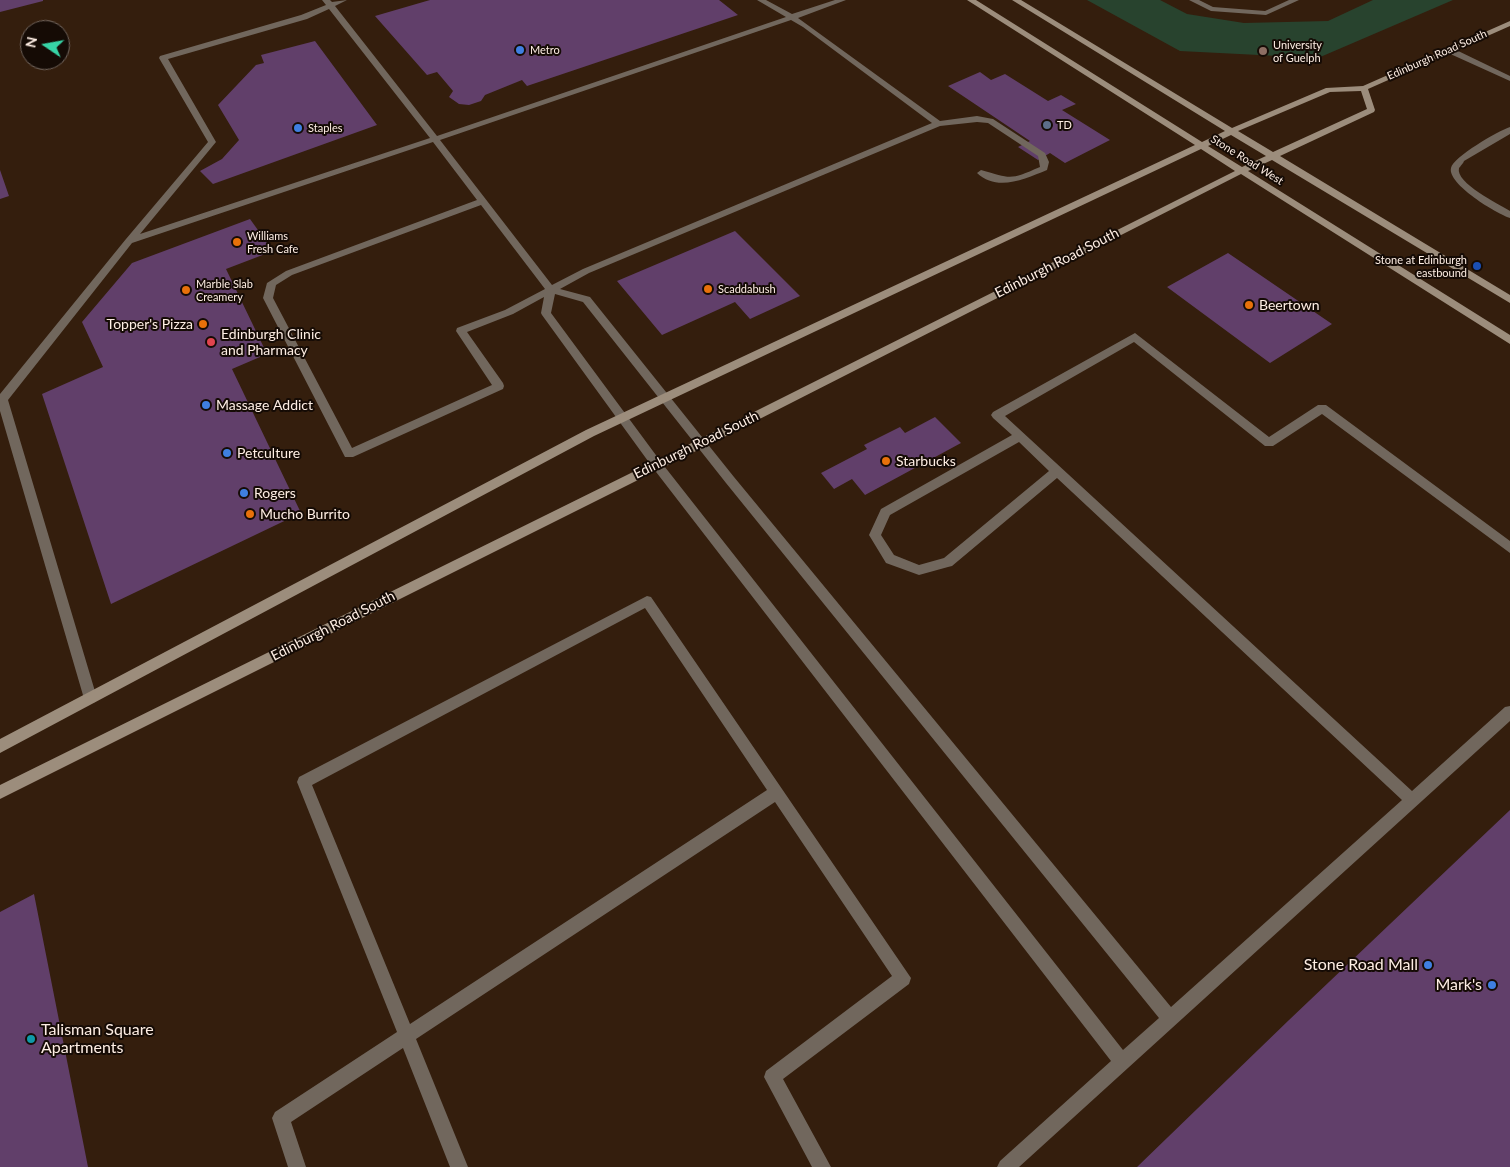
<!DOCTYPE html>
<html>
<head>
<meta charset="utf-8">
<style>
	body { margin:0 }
	#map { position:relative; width:1510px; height:1167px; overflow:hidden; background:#341e0d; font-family:Lato,sans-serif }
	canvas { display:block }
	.north { position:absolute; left:20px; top:20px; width:50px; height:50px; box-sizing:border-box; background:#150b05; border:1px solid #72665e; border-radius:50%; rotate:282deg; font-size:14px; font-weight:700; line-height:20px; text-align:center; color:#feeee4 }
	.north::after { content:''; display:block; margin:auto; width:18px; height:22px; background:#37d4a6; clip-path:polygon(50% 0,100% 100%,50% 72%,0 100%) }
</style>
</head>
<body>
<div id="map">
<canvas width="1510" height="1167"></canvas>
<div class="north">N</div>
</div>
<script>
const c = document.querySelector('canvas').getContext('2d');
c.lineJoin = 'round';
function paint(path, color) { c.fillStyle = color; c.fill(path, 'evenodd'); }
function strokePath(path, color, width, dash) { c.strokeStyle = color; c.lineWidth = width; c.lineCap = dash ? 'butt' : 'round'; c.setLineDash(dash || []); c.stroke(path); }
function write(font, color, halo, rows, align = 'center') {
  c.font = font + ' Lato,sans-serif'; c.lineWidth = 4; c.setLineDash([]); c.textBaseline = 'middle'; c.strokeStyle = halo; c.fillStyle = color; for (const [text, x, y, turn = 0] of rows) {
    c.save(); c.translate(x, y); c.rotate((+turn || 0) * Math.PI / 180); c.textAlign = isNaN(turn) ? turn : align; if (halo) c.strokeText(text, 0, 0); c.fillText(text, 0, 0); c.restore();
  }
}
const green = new Path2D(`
	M 1087,0 L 1160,0 L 1187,14 L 1244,23 L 1328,21 L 1373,0 L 1453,0 L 1318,58 L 1180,51 Z`);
const building = new Path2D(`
	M 0,0 L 43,0 L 43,1 L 0,12 Z
	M 430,0 L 719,0 L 738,15 L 527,86 L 522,80 L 485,95 L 481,101 L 469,105 L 459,104 L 449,97 L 453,91 L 437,72 L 427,75 L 375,16 Z
	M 315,41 L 377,125 L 213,184 L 200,171 L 222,159 L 239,140 L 218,105 L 256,65 L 264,63 L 261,55 Z
	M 980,72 L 991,80 L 1005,74 L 1048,101 L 1061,95 L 1076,104 L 1062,110 L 1110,140 L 1065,163 L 1050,153 L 1038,160 L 1018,147 L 1030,141 L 948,86 Z
	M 0,170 L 9,196 L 0,199 Z
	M 250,219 L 273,251 L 226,269 L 267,354 L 232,369 L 301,513 L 111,604 L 42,394 L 103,367 L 82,322 L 132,263 Z
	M 735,231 L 800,296 L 750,319 L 735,302 L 662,335 L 617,281 Z
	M 1228,253 L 1332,324 L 1270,363 L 1167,287 Z
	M 935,417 L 961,443 L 865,495 L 852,479 L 834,489 L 821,473 L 867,449 L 864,445 L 900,427 L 905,433 Z
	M 1510,810 L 1510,1167 L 1137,1167 L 1289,1020 Z
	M 34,894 L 88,1167 L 0,1167 L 0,912 Z`);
const lane = new Path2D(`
	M 322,0 L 330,0 L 332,2 L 347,0 L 335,6 L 437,136 L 786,17 L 757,0 L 766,0 L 792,14 L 835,0 L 846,0 L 798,18 L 940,121 L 977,116 L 993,119 L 1045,153 L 1049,162 L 1047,170 C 1025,179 997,192 977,173 L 981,170 C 1012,179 1010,180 1040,167 L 1038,156 L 988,123 L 977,122 L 940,126 L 589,273 L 560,289 L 590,297 L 734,477 L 1171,1007 L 1402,800 L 1057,478 L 952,566 L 948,567 L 919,575 L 886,563 L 869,535 L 881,509 L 1012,435 L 993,418 L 991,415 L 993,412 L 1135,333 L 1269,437 L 1318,405 L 1326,405 L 1510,541 L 1510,553 L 1322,414 L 1273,446 L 1265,446 L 1134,342 L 1005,416 L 1412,791 L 1505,707 L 1510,706 L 1510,721 L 1019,1167 L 997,1167 L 1000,1161 L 1111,1061 L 653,468 L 542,315 L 541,313 L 544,297 L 513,314 L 467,332 L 503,383 L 504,386 L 503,389 L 353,457 L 345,457 L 263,298 L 267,283 L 286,271 L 477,200 L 433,142 L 132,243 L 8,400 L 97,698 L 95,702 L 90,704 L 85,702 L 0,411 L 0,394 L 126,239 L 208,142 L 159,58 L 160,56 L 301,15 L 326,5 ZM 329,9 L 430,138 L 140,234 L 216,142 L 168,59 L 307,19 ZM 791,20 L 803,27 L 932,123 L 583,269 L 552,285 L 440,140 ZM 481,205 L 545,289 L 505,310 L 457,328 L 456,331 L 492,385 L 352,448 L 273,298 L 276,285 L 292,275 ZM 555,294 L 583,302 L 726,483 L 1159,1018 L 1123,1050 L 661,462 L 551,313 ZM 1019,442 L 1049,471 L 944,558 L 919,565 L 894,555 L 881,535 L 890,515 Z
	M 1189,0 L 1199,0 L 1213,7 L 1265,11 L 1289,0 L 1299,0 L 1266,15 L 1211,11 Z
	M 1446,48 L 1452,48 L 1510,76 L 1510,81 L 1446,52 Z
	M 1510,127 L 1510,134 L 1464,161 C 1464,162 1460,167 1459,168 C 1455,183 1499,204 1510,211 L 1510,218 C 1497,214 1447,184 1451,168 C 1453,157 1498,131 1510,127 Z
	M 647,596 L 651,597 L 911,978 L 909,984 L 783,1079 L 831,1167 L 812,1167 L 764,1077 L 766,1071 L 892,976 L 775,802 L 416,1039 L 468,1167 L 450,1167 L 403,1048 L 291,1122 L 306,1167 L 288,1167 L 272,1118 L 275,1112 L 397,1032 L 297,782 L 299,777 ZM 645,608 L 767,790 L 410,1024 L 312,785 Z`);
const secondary = new Path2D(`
	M 967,0 L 976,0 L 1202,142 L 1225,131 L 1012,0 L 1021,0 L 1232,128 L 1326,88 L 1363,86 L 1510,21 L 1510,26 L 1368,89 L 1375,110 L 1374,112 L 1280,156 L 1510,295 L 1510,303 L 1272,160 L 1248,171 L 1510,335 L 1510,344 L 1241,174 L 736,431 L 0,799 L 0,785 L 728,425 L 1235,171 L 1201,149 L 594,436 L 0,753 L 0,739 L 586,430 L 1195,145 ZM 1361,91 L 1367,109 L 1273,152 L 1238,131 L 1330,92 ZM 1231,135 L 1266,156 L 1242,167 L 1208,146 Z`);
const markers = [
	[520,50,5,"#3f7fe0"],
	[1263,51,5,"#8d6e63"],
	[1047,125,5,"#5c6f8a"],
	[298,128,5,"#3f7fe0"],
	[237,242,5,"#e8710a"],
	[1477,266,5,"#1a4fb4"],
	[708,289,5,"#e8710a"],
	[186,290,5,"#e8710a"],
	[1249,305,5,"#e8710a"],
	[203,324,5,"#e8710a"],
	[211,342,5,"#e0444e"],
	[206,405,5,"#3f7fe0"],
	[227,453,5,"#3f7fe0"],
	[886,461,5,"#e8710a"],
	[244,493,5,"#3f7fe0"],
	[250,514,5,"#e8710a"],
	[1428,965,5,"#3f7fe0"],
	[1492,985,5,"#3f7fe0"],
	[31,1039,5,"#0f9aa8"]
];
const farPoinames = [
	["University",1273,45],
	["of Guelph",1273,58],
	["Metro",530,50],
	["TD",1057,125],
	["Staples",308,128],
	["Williams",247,236],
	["Fresh Cafe",247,249],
	["Stone at Edinburgh",1467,260,"right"],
	["eastbound",1467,273,"right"],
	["Marble Slab",196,284],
	["Creamery",196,297],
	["Scaddabush",718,289]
];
const farStreetnames = [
	["Edinburgh Road South",1437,55,-24],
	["Stone Road West",1247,160,32]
];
const streetNames = [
	["Edinburgh Road South",1057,263,-27],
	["Edinburgh Road South",696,445,-26],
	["Edinburgh Road South",333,626,-27]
];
const poiNames = [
	["Beertown",1259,305],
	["Topper's Pizza",193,324,"right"],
	["Edinburgh Clinic",221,334],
	["and Pharmacy",221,350],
	["Massage Addict",216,405],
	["Petculture",237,453],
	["Starbucks",896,461],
	["Rogers",254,493],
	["Mucho Burrito",260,514]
];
const nearPoinames = [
	["Stone Road Mall",1418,965],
	["Mark's",1482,985],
	["Talisman Square",41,1030,"left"],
	["Apartments",41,1048,"left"]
];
paint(green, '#28432e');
paint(building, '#613f6a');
paint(lane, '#71675d');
paint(secondary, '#9c8d7c');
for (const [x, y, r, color] of markers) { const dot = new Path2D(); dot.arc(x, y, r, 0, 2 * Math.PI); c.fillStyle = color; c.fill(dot); strokePath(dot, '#150b05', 2); }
write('11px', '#feeee4', '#150b05', farPoinames, 'left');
write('11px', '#feeee4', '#150b05', farStreetnames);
write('14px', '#feeee4', '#150b05', streetNames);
write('14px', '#feeee4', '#150b05', poiNames, 'left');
write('16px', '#feeee4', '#150b05', nearPoinames, 'right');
</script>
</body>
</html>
